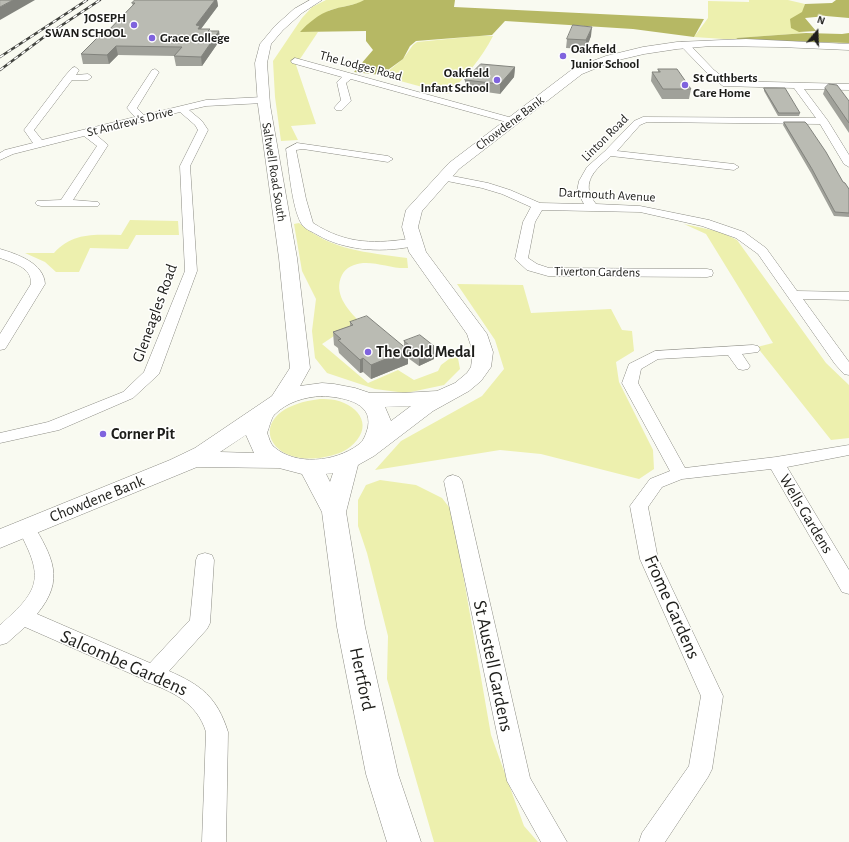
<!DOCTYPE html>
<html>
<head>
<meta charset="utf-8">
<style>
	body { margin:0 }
	#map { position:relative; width:849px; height:842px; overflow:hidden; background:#f9faf1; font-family:"Alegreya Sans",sans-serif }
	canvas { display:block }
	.north { position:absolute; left:797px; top:12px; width:40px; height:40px; -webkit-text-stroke:3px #fffffe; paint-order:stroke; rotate:19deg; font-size:11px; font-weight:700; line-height:16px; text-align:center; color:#1d1d1a }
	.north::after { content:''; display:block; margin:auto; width:14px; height:18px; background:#1d1d1a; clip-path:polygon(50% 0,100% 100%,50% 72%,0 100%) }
</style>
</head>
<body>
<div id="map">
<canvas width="849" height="842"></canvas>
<div class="north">N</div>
</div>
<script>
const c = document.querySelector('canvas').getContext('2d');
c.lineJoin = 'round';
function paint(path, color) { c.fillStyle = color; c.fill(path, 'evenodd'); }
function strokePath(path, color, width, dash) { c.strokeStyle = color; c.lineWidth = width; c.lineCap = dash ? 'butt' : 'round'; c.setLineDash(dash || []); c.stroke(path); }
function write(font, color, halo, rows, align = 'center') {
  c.font = font + ' "Alegreya Sans",sans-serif'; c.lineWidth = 3; c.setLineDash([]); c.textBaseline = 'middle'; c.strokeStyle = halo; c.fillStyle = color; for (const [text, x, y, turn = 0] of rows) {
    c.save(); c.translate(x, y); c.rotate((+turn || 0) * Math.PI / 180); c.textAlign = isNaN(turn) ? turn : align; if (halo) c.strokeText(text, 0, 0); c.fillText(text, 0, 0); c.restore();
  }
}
const green = new Path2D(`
	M 326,0 L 364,0 L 359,3 L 330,10 L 300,32 L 318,32 L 296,65 L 316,124 L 291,126 L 298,140 L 281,141 L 275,97 L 273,61 L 302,18 L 312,7 Z
	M 749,0 L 788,0 L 805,4 L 799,32 L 806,33 L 736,38 L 739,40 L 694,37 L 708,18 L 708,1 L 749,2 Z
	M 478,36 L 493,36 C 482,58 466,76 448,94 L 382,76 L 403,59 L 413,45 L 417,42 Z
	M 130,220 L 178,221 L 179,235 L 136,235 L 128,249 L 90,248 L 79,272 L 56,272 L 45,262 L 25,253 L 54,253 C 73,232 95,235 121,235 Z
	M 299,223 C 332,251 366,252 407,258 L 408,268 C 393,269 378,262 363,263 C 354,264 346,267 342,275 C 333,293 347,309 360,322 L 343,330 L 322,344 L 368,383 L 398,370 L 414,380 L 438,371 L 441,365 L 457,353 L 460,369 L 444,385 L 406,393 L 375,389 L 327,373 L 315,358 L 312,331 L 316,299 L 302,271 L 294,224 Z
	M 684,224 L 721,232 L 737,240 L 826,363 L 849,385 L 849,438 L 831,440 L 757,347 L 773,343 L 706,234 Z
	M 457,284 L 523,285 L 531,313 L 611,309 L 622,330 L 632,331 L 634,351 L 616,362 L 619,382 L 653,450 L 654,469 L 639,479 L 541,454 L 500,450 L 375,470 L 401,441 L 482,396 L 504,369 L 495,340 Z
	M 320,399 C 325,399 330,399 335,400 C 361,406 374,428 350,447 C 343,453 334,455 325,457 C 264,469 242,408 320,399 Z
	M 380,480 L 416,485 L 442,498 L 452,511 L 491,735 L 524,826 L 538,842 L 434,842 L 387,679 L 388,636 L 367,553 L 358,526 L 358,500 L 366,485 Z`);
const forest = new Path2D(`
	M 364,0 L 455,0 L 454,7 L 704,19 L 694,37 L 633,29 L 505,21 L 492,35 L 416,41 L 410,46 L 403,59 L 381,75 L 354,72 L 373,50 L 366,41 L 366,31 L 300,32 C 308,23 319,14 331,10 C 342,6 354,6 364,0 Z
	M 836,0 L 849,0 L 849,18 L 826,16 L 805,18 L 816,31 L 799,32 L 791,28 L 790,19 L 802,12 L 805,4 L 832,3 Z
	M 806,33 L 842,34 L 849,33 L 849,43 L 739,40 L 736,38 Z`);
const street = new Path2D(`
	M 681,42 L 687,42 L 714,70 L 728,81 L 849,84 L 849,90 L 804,89 L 828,121 L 849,155 L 849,167 L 844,164 L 820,124 L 647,122 L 640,125 L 617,151 L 734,164 L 739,167 L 734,170 L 611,156 C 601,165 587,175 589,190 C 589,194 593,200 596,204 L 640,206 L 709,220 L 744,232 L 766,248 L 797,291 L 849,292 L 849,300 L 803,299 L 849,362 L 849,375 L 844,374 L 835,364 L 758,254 L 736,238 L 702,226 L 640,212 L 542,210 L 535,222 L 528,258 L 537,264 L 549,268 L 707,269 L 712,270 L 713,273 L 712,276 L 707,277 L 548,276 L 527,270 L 515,259 L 523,222 L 531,207 L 502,194 L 482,188 L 442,180 L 437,177 L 442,174 L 488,183 L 510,190 L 540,203 L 584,204 L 577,191 L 579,181 L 587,167 L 605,151 L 634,121 L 643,117 L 816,118 L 794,88 L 723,86 L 708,74 L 681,46 Z
	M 295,58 L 516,119 L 518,121 L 516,123 L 510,123 L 351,79 L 346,83 L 351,101 L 342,110 L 336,110 L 334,108 L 341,100 L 337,82 L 342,77 L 292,63 L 291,61 Z
	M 75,67 L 79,70 L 76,75 L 88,74 L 92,77 L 88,80 L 72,80 L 34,130 L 42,140 L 135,117 L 127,108 L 152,70 L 155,69 L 159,72 L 137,108 L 144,115 L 206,100 L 263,97 L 268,100 L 263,103 L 206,106 L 189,110 L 202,121 L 208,130 L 190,166 L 197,271 L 159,374 L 133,398 L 59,430 L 0,443 L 0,433 L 48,422 L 123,392 L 144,372 L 185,271 L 180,166 L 198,130 L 195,125 L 180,112 L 94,133 L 108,145 L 73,200 L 98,202 L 100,204 L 98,206 L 41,206 L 37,205 L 35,203 L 37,201 L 61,200 L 97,146 L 84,136 L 13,154 L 0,160 L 0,153 L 5,150 L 33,143 L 24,130 L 65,76 L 72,68 Z
	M 297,143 L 388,156 L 393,159 L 388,162 L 303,149 L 296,150 L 306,199 L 313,223 C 347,245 376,244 415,238 L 419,239 L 421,242 L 419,245 C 386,253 346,252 316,234 C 311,231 304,229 301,223 C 292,207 289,169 286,149 Z
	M 0,249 C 17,254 44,263 45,284 L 7,346 L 5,349 L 0,350 L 0,334 L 31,284 C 32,267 13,263 0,258 Z
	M 753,345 L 758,346 L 760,349 L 758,352 L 742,354 L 750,366 L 748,369 L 743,370 L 738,369 L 728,355 L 658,359 L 641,369 L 638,383 L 685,468 L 776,457 L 849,445 L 849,455 L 787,467 L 849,570 L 849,594 L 842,592 L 771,469 L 682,479 L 662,487 L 648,507 L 658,559 L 723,696 L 712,769 L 708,777 L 665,842 L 639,842 L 642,833 L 689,766 L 701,696 L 640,559 L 630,506 L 650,479 L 670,471 L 622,383 L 629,364 L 655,351 Z
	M 453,475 L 459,477 L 462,481 L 530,778 L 567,842 L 541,842 L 507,781 L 444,481 L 447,477 Z
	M 26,520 L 32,522 C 52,557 66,579 37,614 L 150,663 L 190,620 L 196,560 L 198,555 L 205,553 L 212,555 L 214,560 L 210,623 L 207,629 L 169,671 C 201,685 217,697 228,732 L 226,842 L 202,842 L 206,732 C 197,702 171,691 144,681 L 143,679 L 25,627 L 7,643 L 0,645 L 0,625 C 43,588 43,576 17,527 L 20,522 Z`);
const secondary = new Path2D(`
	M 310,0 L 322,0 L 302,13 L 283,30 L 271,44 L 267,63 L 270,105 L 297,258 L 310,368 L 300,386 L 322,383 L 334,384 L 355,388 L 370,393 L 402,393 L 437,391 L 455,383 L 467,373 L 471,367 L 473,352 L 467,334 L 409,252 L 402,227 L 406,210 L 449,163 L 574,68 L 606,56 L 643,47 L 677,42 L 746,39 L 849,44 L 849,50 L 780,47 L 711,46 L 677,49 L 644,54 L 614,61 L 582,74 L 459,169 L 422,211 L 418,227 L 426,252 L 487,334 L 493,352 L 491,367 L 481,381 L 469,391 L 433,411 L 374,456 L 358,465 L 346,512 L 365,627 L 398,774 L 421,842 L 387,842 L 366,774 L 337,627 L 322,512 L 302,474 L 279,468 L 197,467 L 0,548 L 0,529 L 170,460 L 195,448 L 272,396 L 290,368 L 279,258 L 258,105 L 255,63 L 260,44 L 275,26 L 294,9 ZM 322,396 C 340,397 373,401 368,427 C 366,434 364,441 358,445 C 335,462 296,466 274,447 C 270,444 269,437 267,433 C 269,428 271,419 274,415 C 287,402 304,397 322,396 ZM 411,406 L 391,421 L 385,407 ZM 246,435 L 254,453 L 220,452 L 223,450 ZM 333,473 L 330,482 L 326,474 Z`);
const rail = new Path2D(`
	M 0,57 L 87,0
	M 0,70 L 44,37 L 100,0`);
const wall = new Path2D(`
	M 135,0 L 217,0 L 218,6 L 201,29 L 210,31 L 219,31 L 220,40 L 202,66 L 176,66 L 174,56 L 175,56 L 118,55 L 109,64 L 83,64 L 81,54 L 103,36 L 133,6 L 132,3 Z
	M 591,36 L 586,49 L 566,48 L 567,39 Z
	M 515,67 L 514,77 L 500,94 L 465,89 L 465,80 Z
	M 658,69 L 691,89 L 689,99 L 662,99 L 651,81 L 652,72 L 658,72 Z
	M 764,88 L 800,113 L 799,116 L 778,116 L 764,91 Z
	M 825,88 L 849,101 L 849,133 L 823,94 Z
	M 784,122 L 843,182 L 849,189 L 849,217 L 834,216 L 811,173 L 783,125 Z
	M 350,322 L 404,347 L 404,341 L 434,359 L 419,366 L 408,358 L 408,364 L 371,379 L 363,372 L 360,373 L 339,353 L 338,348 L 334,345 L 333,332 L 350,326 Z`);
const shadedWall = new Path2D(`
	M 13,0 L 35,0 L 0,20 L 0,7 Z
	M 215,0 L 217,0 L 218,6 L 200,30 L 199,38 L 196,25 Z
	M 592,27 L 591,36 L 586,49 L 586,40 Z
	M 219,31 L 220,40 L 202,66 L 201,57 Z
	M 116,46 L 118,55 L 109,64 L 107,55 Z
	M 515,67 L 514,77 L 500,94 L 500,84 Z
	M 434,346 L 434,359 L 419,366 L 419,353 Z
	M 408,350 L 408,364 L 371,379 L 371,365 Z
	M 363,358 L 363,372 L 360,373 L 360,360 Z`);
const building = new Path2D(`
	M 0,0 L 13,0 L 0,7 Z
	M 135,0 L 215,0 L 196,25 L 200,26 L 198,29 L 210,29 L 208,31 L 219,31 L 201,57 L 174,56 L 182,47 L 116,46 L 107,55 L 81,54 L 99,36 L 103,36 L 135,3 L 132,3 Z
	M 573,25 L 592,27 L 586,40 L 567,39 Z
	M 481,64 L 515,67 L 500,84 L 465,80 Z
	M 658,69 L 677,69 L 691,89 L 663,89 L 652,72 L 660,72 Z
	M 829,84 L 837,85 L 849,101 L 849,123 L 825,88 Z
	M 764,88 L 785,88 L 800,113 L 779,113 Z
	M 784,122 L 805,122 L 807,124 L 826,152 L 843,182 L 845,183 L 849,189 L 849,213 L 835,212 L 812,169 Z
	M 367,316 L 408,350 L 371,365 L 363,358 L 360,360 L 338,340 L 341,339 L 333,332 L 353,325 L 350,322 Z
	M 420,335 L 434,346 L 419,353 L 404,341 Z`);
const markers = [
	[134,25,4,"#7f63de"],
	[152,38,4,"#7f63de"],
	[563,56,4,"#7f63de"],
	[497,80,4,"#7f63de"],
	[685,85,4,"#7f63de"],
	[368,352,4,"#7f63de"],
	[103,434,4,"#7f63de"]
];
const farPoinames = [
	["JOSEPH",126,18,"right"],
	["SWAN SCHOOL",126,33,"right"],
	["Grace College",160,38],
	["Oakfield",571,49],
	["Junior School",571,64],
	["Oakfield",489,73,"right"],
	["Infant School",489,88,"right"],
	["St Cuthberts",693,78],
	["Care Home",693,93]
];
const farStreetnames = [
	["The Lodges Road",361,66,15],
	["St Andrew's Drive",130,122,-14],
	["Chowdene Bank",510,123,-37],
	["Linton Road",605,138,-45],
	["Saltwell Road South",274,172,81],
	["Dartmouth Avenue",607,195,3],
	["Tiverton Gardens",597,272,1]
];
const streetNames = [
	["Gleneagles Road",155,313,-70],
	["Chowdene Bank",97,499,-22],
	["Wells Gardens",806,514,59]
];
const poiNames = [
	["The Gold Medal",376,352],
	["Corner Pit",111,434]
];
const nearStreetnames = [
	["Frome Gardens",672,607,66],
	["Salcombe Gardens",124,663,24],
	["St Austell Gardens",493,666,78],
	["Hertford",362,679,78]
];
paint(green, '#edf0ae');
paint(forest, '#b6b864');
strokePath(street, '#8c8c84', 1);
strokePath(secondary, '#8c8c84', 1);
paint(street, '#fff');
paint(secondary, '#fff');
strokePath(rail, '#42433f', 2.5);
strokePath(rail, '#fffffe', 1.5, [4.5]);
paint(wall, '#a0a19a');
paint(shadedWall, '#82837d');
paint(building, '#babbb3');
strokePath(building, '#82837d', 1);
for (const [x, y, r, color] of markers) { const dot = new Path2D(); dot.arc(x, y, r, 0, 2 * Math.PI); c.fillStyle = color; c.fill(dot); strokePath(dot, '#fffffe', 1.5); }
write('bold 13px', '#1d1d1a', '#fffffe', farPoinames, 'left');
write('13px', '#1d1d1a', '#fffffe', farStreetnames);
write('16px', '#1d1d1a', '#fffffe', streetNames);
write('bold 16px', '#1d1d1a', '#fffffe', poiNames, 'left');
write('19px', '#1d1d1a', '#fffffe', nearStreetnames);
</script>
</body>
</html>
